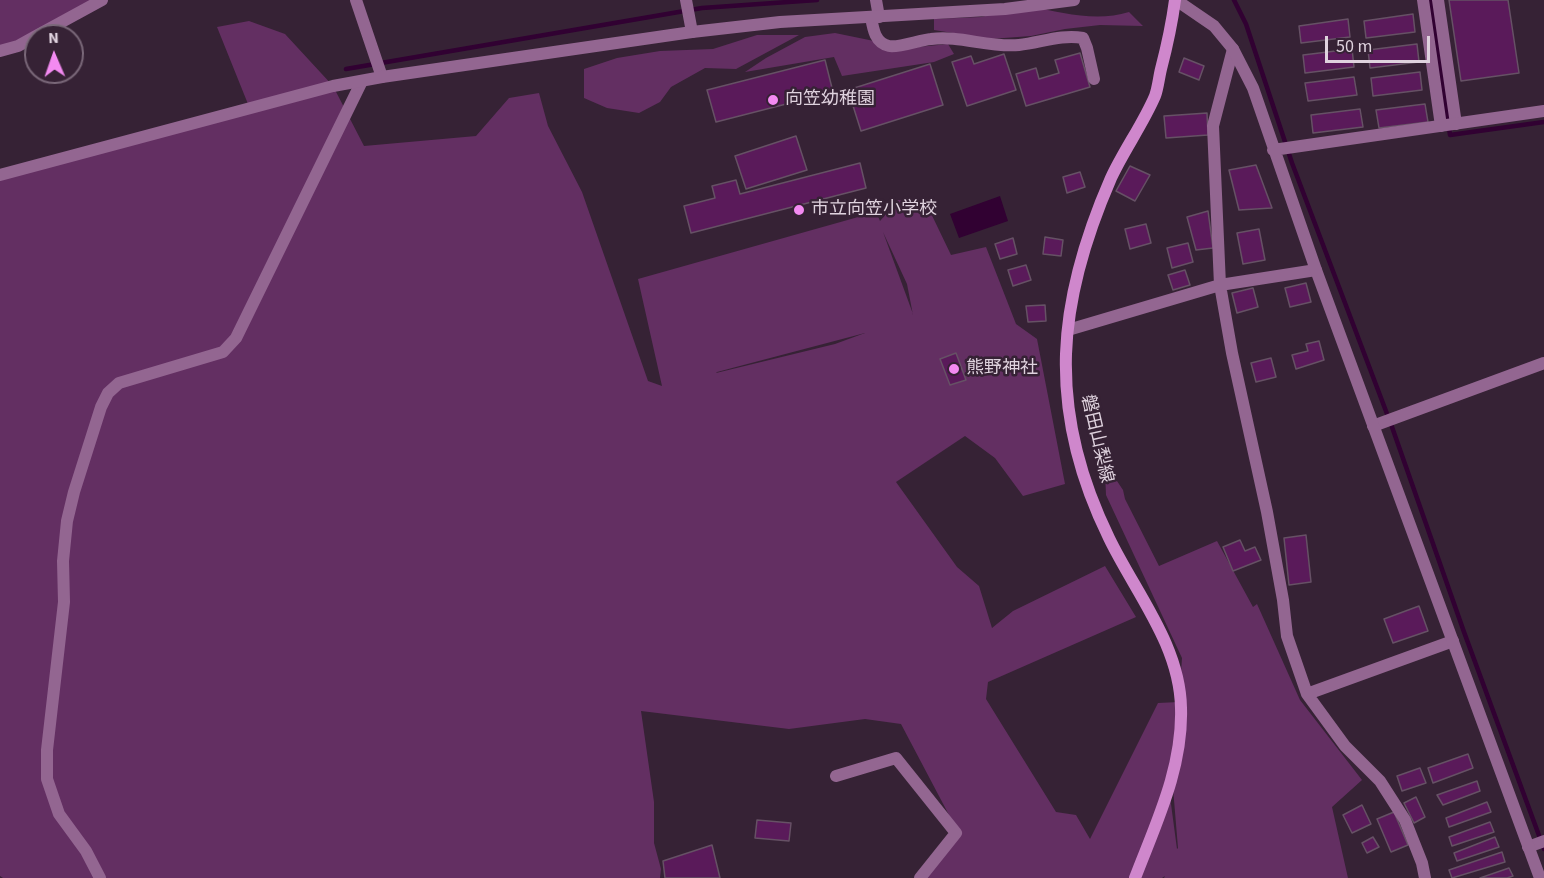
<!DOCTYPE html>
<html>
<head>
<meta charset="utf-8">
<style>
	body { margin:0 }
	#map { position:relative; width:1544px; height:878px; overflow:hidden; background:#362235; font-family:"Source Sans 3",sans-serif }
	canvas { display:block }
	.north { position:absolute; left:24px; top:24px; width:60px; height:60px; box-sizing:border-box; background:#362235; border:2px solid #7a6879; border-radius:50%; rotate:358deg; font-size:16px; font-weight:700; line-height:24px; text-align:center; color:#dfd2de }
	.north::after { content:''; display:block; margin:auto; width:21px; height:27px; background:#f38af1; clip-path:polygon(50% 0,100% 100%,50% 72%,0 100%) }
	.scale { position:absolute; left:1325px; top:36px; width:105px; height:27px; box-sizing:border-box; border:3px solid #dfd2de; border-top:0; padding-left:8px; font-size:18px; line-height:21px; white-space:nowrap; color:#dfd2de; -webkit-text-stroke:4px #362235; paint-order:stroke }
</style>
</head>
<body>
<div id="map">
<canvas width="1544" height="878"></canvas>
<div class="north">N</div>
<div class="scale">50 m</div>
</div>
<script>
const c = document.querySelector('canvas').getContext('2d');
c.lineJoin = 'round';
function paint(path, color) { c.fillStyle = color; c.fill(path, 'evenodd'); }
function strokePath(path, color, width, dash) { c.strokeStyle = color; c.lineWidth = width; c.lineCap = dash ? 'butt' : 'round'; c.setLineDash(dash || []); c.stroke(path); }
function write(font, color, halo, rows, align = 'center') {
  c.font = font + ' "Source Sans 3","Noto Sans JP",sans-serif'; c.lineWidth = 5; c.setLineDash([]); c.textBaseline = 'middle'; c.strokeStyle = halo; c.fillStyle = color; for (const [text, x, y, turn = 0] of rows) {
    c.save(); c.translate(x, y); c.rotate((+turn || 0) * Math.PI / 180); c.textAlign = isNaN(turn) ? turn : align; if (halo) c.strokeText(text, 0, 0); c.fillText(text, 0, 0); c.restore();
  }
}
const green = new Path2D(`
	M 0,0 L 106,0 L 0,48 Z
	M 1030,6 C 1062,13 1097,22 1129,12 L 1143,26 L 1100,25 L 1065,29 L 1031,36 L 990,39 L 934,30 L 934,19 L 981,17 Z
	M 249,21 L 285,34 L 333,86 L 364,146 L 476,136 L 509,98 L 539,93 L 548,126 L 582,192 L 648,381 L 662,386 L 638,279 L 876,212 L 880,221 L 898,200 L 926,203 L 951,255 L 986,247 L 1016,324 L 1037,339 L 1065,484 L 1023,496 L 995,458 L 965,436 L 896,482 L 957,567 L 979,586 L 992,628 L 1013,611 L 1105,566 L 1136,617 L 988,682 L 986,699 L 1056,812 L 1076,815 L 1090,839 L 1158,703 L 1179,702 L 1182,658 L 1106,495 L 1105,472 L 1111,472 L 1123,490 L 1125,499 L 1159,566 L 1217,541 L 1253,607 L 1257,604 L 1300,700 L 1362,780 L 1332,807 L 1348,878 L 1164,878 L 1165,876 L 1162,878 L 922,878 L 956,833 L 949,815 L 901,724 L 865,719 L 789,729 L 641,711 L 654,802 L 654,843 L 661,869 L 660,878 L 3,878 L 0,876 L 0,175 L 250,109 L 217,27 ZM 883,232 L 907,284 L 913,315 L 913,314 ZM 865,333 L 835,344 L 716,373 L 717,372 ZM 1172,776 L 1178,848 L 1177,849 L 1169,789 Z
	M 835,33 L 908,48 L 948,44 L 954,54 L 934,62 L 842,76 L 834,57 L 745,72 L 766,58 L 805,37 Z
	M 757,35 L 799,35 L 736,69 L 705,68 L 671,87 L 660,102 L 639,113 L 607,108 L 584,98 L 584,69 L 617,58 L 660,51 L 713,49 Z`);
const water = new Path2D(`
	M 1000,196 L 1008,221 L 959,238 L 950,214 Z`);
const stream = new Path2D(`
	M 1234,0 L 1246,24 L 1292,163 L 1392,427 L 1464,632 L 1544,849
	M 1431,0 L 1450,135 L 1544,122
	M 346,69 L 702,8 L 817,0`);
const building = new Path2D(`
	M 1449,0 L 1508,0 L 1519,73 L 1461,81 Z
	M 1413,14 L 1415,32 L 1366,38 L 1364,21 Z
	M 1348,19 L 1350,37 L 1301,43 L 1299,26 Z
	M 1417,44 L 1419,62 L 1370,68 L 1368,50 Z
	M 1352,49 L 1354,67 L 1305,73 L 1303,55 Z
	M 1080,53 L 1090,87 L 1026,106 L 1016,74 L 1036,68 L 1039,79 L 1059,73 L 1055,60 Z
	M 1004,54 L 1016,90 L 967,106 L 952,62 L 971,56 L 974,64 Z
	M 1184,58 L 1204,66 L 1199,80 L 1179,72 Z
	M 825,60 L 833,92 L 716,122 L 707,90 Z
	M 930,64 L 943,105 L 861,131 L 848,90 Z
	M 1420,72 L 1422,90 L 1373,96 L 1371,78 Z
	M 1354,77 L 1357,95 L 1308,101 L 1305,83 Z
	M 1425,104 L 1428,122 L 1379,128 L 1376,110 Z
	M 1360,109 L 1363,127 L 1313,133 L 1311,115 Z
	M 1207,113 L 1208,135 L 1166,138 L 1164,116 Z
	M 796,136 L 807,170 L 746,189 L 735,156 Z
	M 860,163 L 866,188 L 691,233 L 684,206 L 715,198 L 712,186 L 736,180 L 740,194 Z
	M 1256,165 L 1272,208 L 1239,210 L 1229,170 Z
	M 1130,166 L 1150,175 L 1135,201 L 1116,191 Z
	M 1080,172 L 1085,187 L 1067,193 L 1063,177 Z
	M 1208,211 L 1213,248 L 1196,250 L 1187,217 Z
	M 1146,224 L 1151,243 L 1130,249 L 1125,229 Z
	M 1259,229 L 1265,260 L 1243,264 L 1237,233 Z
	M 1045,237 L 1063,240 L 1061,256 L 1043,254 Z
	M 1013,238 L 1017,254 L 1000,259 L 995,244 Z
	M 1188,243 L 1193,262 L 1172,268 L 1167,248 Z
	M 1026,265 L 1031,280 L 1013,286 L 1008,270 Z
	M 1185,270 L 1190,285 L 1173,290 L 1168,275 Z
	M 1306,283 L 1311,302 L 1290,307 L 1285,288 Z
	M 1253,288 L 1258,307 L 1237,313 L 1232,293 Z
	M 1045,305 L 1046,321 L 1028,322 L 1026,306 Z
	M 1319,341 L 1324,360 L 1296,369 L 1292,355 L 1308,351 L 1306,344 Z
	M 956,353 L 966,380 L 950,385 L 940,359 Z
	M 1271,358 L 1276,377 L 1256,382 L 1251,363 Z
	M 1306,535 L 1311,582 L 1289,585 L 1284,538 Z
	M 1240,540 L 1245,551 L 1255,547 L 1261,560 L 1233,571 L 1223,547 Z
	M 1419,606 L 1428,631 L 1393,643 L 1384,619 Z
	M 1468,754 L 1473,768 L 1433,783 L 1428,768 Z
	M 1420,768 L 1426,783 L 1402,791 L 1397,776 Z
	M 1477,781 L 1480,791 L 1443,805 L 1437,795 Z
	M 1416,797 L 1425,817 L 1414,823 L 1404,803 Z
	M 1487,802 L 1491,812 L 1449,827 L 1446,818 Z
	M 1362,805 L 1371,824 L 1352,833 L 1343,815 Z
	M 1394,812 L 1408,845 L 1391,852 L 1377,819 Z
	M 757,820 L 791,823 L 789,841 L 755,838 Z
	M 1490,822 L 1494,832 L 1452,846 L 1449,837 Z
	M 1373,837 L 1379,847 L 1367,853 L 1362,843 Z
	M 1495,837 L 1499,847 L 1457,861 L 1454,853 Z
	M 712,845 L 720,878 L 665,878 L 663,861 Z
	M 1502,852 L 1505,862 L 1452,878 L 1449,870 Z
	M 1509,868 L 1513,876 L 1507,878 L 1480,878 Z`);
const minor = new Path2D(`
	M 356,0 L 382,77
	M 686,0 L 692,32
	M 876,0 L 879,17
	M 1423,0 L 1441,126
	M 1438,0 L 1456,124
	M 871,17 C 873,29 875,43 889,46 C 899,48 919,40 931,39 C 960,35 989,48 1019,45 C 1040,43 1061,34 1083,38 L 1087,48 L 1094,79
	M 36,36 L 102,0
	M 1233,49 L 1213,126 L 1220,285 L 1232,353 L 1267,512 L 1283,600 L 1287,636 L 1307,694 L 1345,746 L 1380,781 L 1405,820 L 1422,863 L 1425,878
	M 0,51 L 18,46 L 36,36
	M 1068,330 L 1220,285 L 1316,270
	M 1373,426 L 1544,363
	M 1307,694 L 1453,641
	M 836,776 L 896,758 L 956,833 L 920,878
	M 1528,847 L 1544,841
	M 100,878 L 86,851 L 59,814 L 47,779 L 47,750 L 64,602 L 63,561 L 67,521 L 74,492 L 101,407 L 108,393 L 119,383 L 223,352 L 236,338 L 362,81`);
const tertiary = new Path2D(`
	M 1176,0 L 1214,26 L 1233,49 L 1253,88 L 1316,270 L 1540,878
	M 1273,150 L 1544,111
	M 0,175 L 333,86 L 382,77 L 692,32 L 780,22 L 1005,9 L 1074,0`);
const secondary = new Path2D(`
	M 1135,878 C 1156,823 1183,768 1181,708 C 1180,645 1135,592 1109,538 C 1081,481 1064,418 1066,354 C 1068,294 1087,233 1111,178 C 1124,150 1143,124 1155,96 C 1158,88 1159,77 1161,69 C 1167,46 1172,23 1175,0`);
const markers = [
	[773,100,6,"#f38af1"],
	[799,210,6,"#f38af1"],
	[954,369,6,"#f38af1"]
];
const poiNames = [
	["向笠幼稚園",785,100],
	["市立向笠小学校",811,210],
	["熊野神社",966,369]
];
const streetNames = [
	["磐田山梨線",1096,439,77]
];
paint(green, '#632f62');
paint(water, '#310132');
strokePath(stream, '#310132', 4.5);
paint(building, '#5a1a5a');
strokePath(building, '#665165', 1.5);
strokePath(minor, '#936691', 12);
strokePath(tertiary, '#936691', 12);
strokePath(secondary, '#cf87cc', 12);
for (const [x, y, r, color] of markers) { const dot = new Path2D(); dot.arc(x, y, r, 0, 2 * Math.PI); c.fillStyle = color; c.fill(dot); strokePath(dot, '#362235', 2); }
write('18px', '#dfd2de', '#362235', poiNames, 'left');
write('18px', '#dfd2de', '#362235', streetNames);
</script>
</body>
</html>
